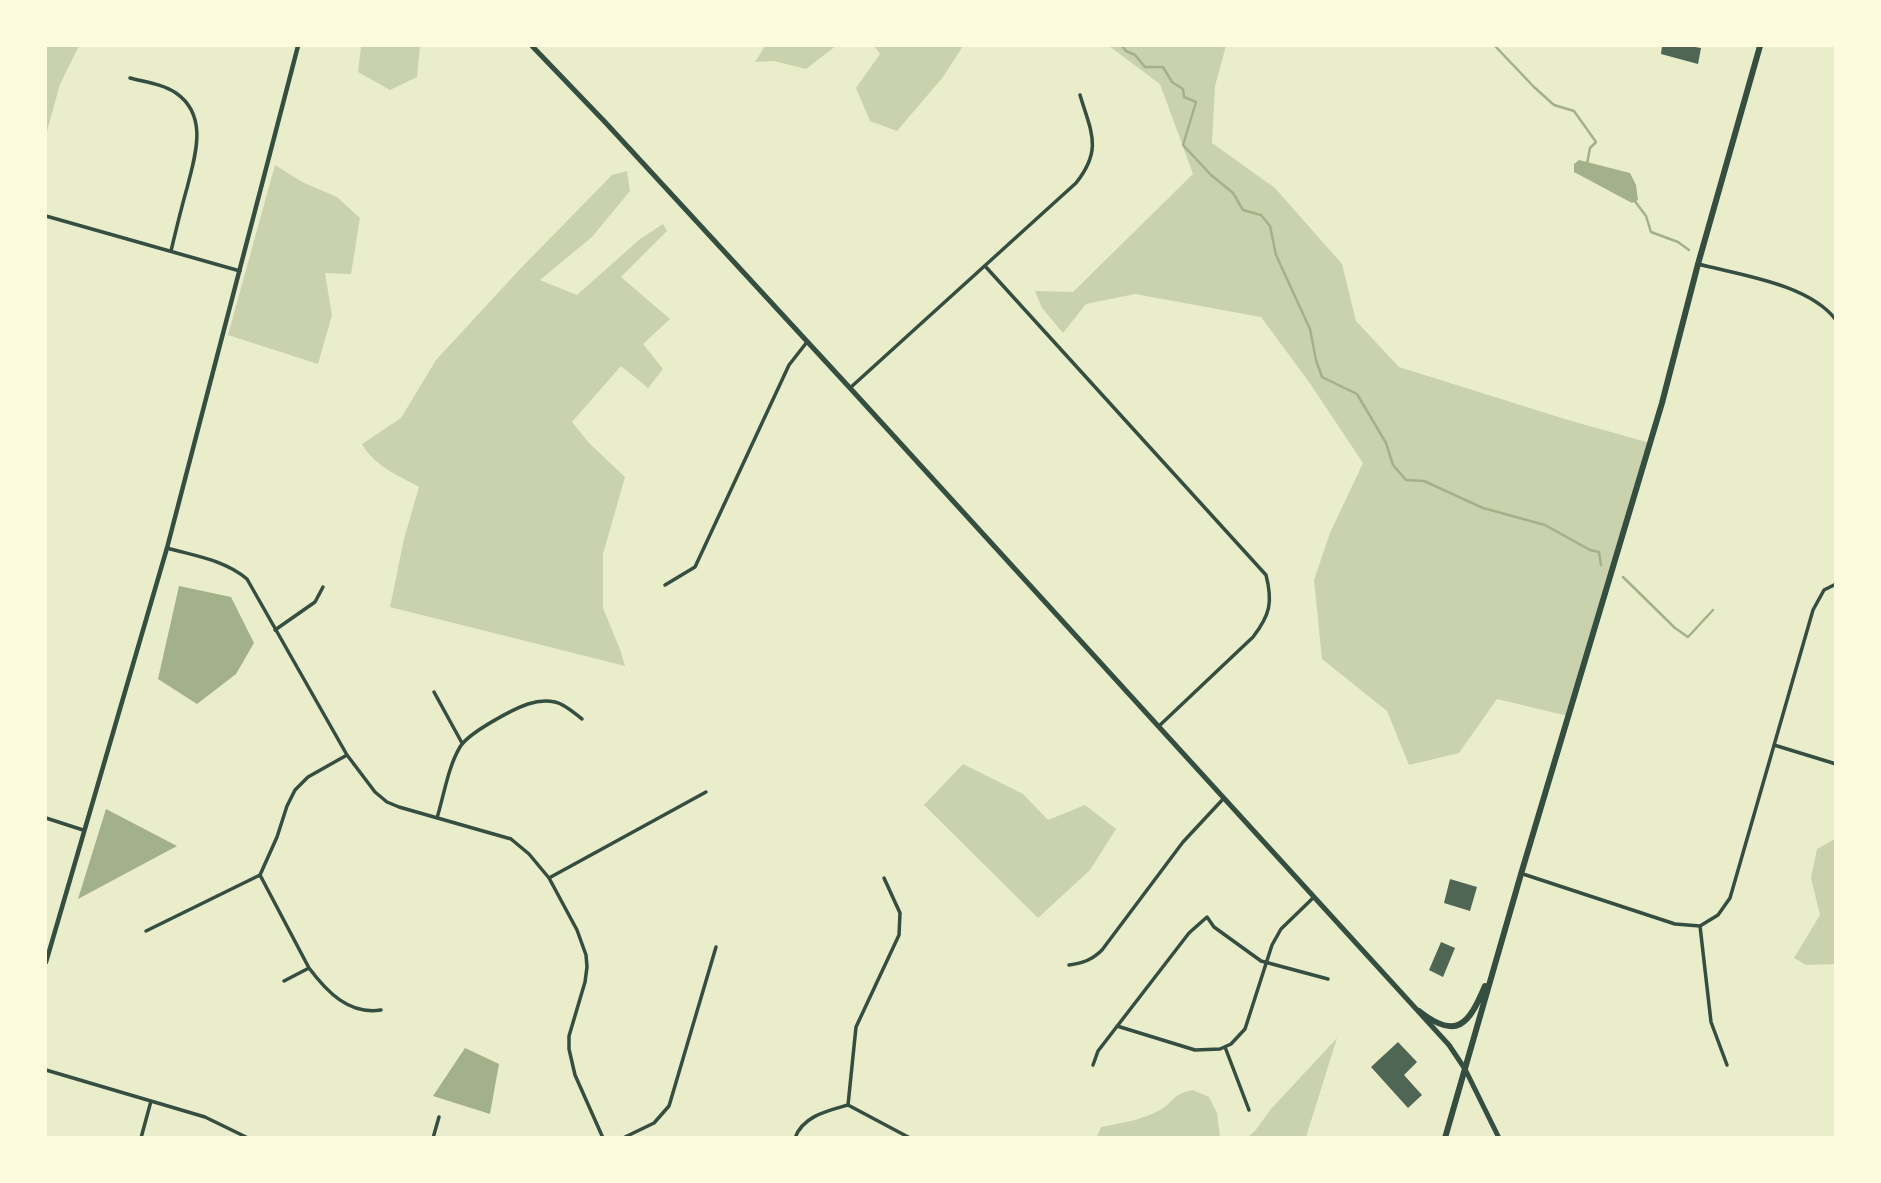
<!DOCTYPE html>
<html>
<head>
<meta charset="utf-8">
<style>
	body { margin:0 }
	#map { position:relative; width:1881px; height:1183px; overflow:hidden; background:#e9edc9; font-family:Signika,sans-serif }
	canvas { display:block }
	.frame { position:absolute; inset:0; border:47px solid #fefae0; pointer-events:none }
</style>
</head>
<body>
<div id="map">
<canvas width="1881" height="1183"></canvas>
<div class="frame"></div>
</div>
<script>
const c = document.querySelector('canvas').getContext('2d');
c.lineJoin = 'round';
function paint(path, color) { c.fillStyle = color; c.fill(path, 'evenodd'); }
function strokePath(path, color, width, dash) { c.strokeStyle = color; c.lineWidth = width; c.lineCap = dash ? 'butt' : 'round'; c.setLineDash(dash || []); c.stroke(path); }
const green = new Path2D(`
	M 46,46 L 79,46 L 60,84 L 46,135 Z
	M 361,46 L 420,46 L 417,77 L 390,90 L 358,72 Z
	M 765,46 L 836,46 L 806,69 L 774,61 L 755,62 Z
	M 874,46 L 963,46 L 943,77 L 897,131 L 870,121 L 856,88 L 880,54 Z
	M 1109,46 L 1226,46 L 1215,86 L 1212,143 L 1275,188 L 1342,264 L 1356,321 L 1399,367 L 1568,420 L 1650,443 L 1568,716 L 1497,699 L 1459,753 L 1409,765 L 1387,711 L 1322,659 L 1314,580 L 1330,533 L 1363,463 L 1309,382 L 1261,317 L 1135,294 L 1086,304 L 1063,333 L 1042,308 L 1035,291 L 1073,292 L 1193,174 L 1160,84 Z
	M 275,165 L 302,182 L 337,197 L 360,218 L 351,274 L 325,273 L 332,315 L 318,364 L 228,335 Z
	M 627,171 L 630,191 L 592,237 L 540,280 L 577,295 L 640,239 L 663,224 L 667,231 L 621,277 L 670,319 L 643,344 L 663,369 L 648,388 L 621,366 L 572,422 L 589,443 L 625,477 L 603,554 L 603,608 L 621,652 L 625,666 L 390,607 L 404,539 L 419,487 C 398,475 374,466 362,444 L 401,418 L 436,360 L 521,268 L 612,175 Z
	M 963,764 L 1023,794 L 1048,820 L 1085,805 L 1116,829 L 1090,870 L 1038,918 L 924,805 Z
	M 1835,839 L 1835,964 L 1806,965 L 1794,958 L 1820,915 L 1811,878 L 1817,849 Z
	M 1337,1038 L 1306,1137 L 1248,1137 L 1255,1131 L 1271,1109 Z
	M 1193,1090 L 1209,1097 L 1217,1113 L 1220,1137 L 1097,1137 L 1101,1127 C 1122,1123 1142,1120 1160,1110 C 1175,1101 1172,1094 1193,1090 Z`);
const water = new Path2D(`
	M 1579,160 L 1630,173 L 1636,185 L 1638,200 L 1632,203 L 1574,172 L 1574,164 Z
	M 179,586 L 231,597 L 254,643 L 236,674 L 197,704 L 158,679 Z
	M 106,809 L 177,846 L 78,899 Z
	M 465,1048 L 499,1064 L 490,1114 L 433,1096 Z`);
const stream = new Path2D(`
	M 1122,46 L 1126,51 L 1135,55 L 1145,67 L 1163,67 L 1172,82 L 1183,89 L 1184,97 L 1196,102 L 1183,145 L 1211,175 L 1233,193 L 1243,210 L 1261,215 L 1270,226 L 1276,255 L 1310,329 L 1316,360 L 1322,377 L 1357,394 L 1386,443 L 1393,465 L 1406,480 L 1424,481 L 1483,508 L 1545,525 L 1590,550 L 1599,552 L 1601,565
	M 1495,46 L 1534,87 L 1554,105 L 1574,111 L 1596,142 L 1590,148 L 1587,164
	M 1634,200 L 1646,216 L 1651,232 L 1678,242 L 1689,250
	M 1623,577 L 1675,628 L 1688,637 L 1713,610`);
const building = new Path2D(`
	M 1662,46 L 1689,46 L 1701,48 L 1698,64 L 1661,54 Z
	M 1450,879 L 1477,887 L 1470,911 L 1444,903 Z
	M 1441,942 L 1455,948 L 1443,977 L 1429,970 Z
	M 1398,1042 L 1417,1062 L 1404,1075 L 1422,1095 L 1408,1108 L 1371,1067 Z`);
const minor = new Path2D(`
	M 130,78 C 145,82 163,84 176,93 C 209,116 195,156 187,188 C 181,209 176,230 171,251
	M 46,216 L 240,271
	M 1698,264 C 1740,275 1809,284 1836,320
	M 985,266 L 1266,575 C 1273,602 1270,615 1253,637 L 1159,726
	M 850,388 L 1076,183 C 1103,149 1091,132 1080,95
	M 167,548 C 195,556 225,560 247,579 L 347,755 L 375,792 L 387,802 L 399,807 L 511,839 L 529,854 L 549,878 L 577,930 L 586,955 L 587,967 L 585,982 L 569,1036 L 569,1049 L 575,1075 L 603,1138
	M 665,585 L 695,567 L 789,365 L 807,342
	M 275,630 L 315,602 L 323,587
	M 434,692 L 462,743
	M 1774,745 L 1836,764
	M 46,818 L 83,830
	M 437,818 C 444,795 448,767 460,747 C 468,733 513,709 528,704 C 537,701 546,700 555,702 C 565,704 574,713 582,719
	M 1523,874 L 1675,924 L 1700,926 L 1718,915 L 1730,898 L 1813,610 L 1824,590 L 1836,584
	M 260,875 L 309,968 C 327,992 349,1015 381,1010
	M 549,878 L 706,792
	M 1700,926 L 1711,1022 L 1727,1065
	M 146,931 L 260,875 L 277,837 L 287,806 L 295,790 L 308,777 L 347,755
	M 1069,965 C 1083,963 1092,960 1102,950 L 1183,842 L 1224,798
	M 284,981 L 309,968
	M 1117,1026 L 1195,1050 L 1220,1049 L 1231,1044 L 1245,1029 L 1272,945 L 1281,929 L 1314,897
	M 1225,1047 L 1249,1110
	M 1093,1065 L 1098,1051 L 1189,933 L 1207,917 L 1214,927 L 1261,961 L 1328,979
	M 46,1070 L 205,1117 L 248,1138
	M 848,1105 L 856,1027 L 899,935 L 900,913 L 884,878
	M 141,1138 L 151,1101
	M 433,1138 L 439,1117
	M 623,1138 L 654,1123 L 669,1106 L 716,947
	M 795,1138 C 803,1116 827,1111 848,1105 L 910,1138`);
const tertiary = new Path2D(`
	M 46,962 L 167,548 L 298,46`);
const secondary = new Path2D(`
	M 532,46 L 605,122 L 850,388 L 1449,1045 L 1465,1069 L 1499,1138`);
const primary = new Path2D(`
	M 1419,1011 C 1457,1041 1469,1024 1485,986
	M 1445,1138 L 1521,874 L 1662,403 L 1698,264 L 1760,46`);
paint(green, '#cad2ad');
paint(water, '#a3b18a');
strokePath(stream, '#a3b18a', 2.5);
paint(building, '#4f6655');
strokePath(minor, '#344e41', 3.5);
strokePath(tertiary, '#344e41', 4.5);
strokePath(secondary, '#344e41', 5);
strokePath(primary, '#344e41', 6);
</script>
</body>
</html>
